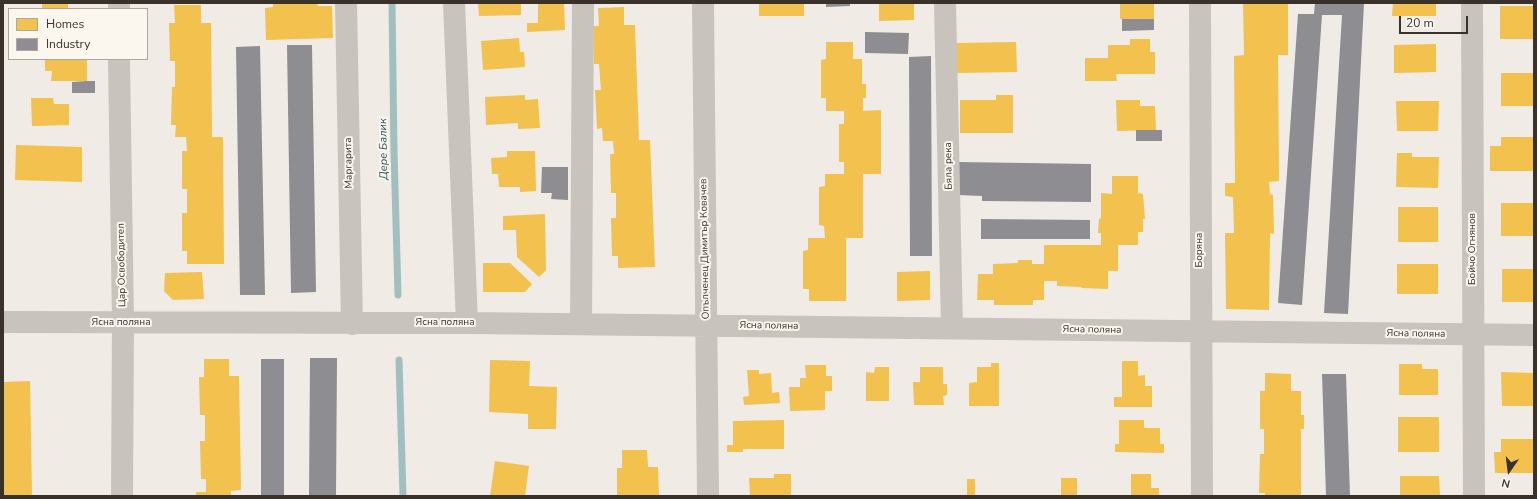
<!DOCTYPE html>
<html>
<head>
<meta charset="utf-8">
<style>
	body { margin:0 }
	#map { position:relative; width:1537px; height:499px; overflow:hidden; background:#f0ebe5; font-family:"Nunito Sans",sans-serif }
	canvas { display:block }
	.frame { position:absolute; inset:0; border:4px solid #3a312b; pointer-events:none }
	.legend { position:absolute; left:8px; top:8px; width:140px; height:52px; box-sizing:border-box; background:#fbf6ee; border:1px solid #aea7a0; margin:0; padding:5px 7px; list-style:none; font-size:12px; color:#3a312b }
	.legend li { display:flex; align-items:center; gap:8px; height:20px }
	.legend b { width:20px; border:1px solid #aea7a0 }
	.north { position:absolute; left:1489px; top:451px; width:40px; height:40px; -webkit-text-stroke:3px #fbf6ee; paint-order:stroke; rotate:194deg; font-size:11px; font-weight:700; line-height:16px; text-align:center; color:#3a312b }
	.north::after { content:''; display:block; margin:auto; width:14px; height:18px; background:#3a312b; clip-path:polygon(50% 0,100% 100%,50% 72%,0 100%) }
	.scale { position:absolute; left:1399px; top:16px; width:69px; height:18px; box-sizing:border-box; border:2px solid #3a312b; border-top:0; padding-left:5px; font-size:12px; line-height:14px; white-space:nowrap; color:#3a312b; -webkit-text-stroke:3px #fbf6ee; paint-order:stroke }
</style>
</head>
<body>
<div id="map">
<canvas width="1537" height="499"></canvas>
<div class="frame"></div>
<ul class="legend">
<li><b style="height:11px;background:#f2c14e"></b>Homes</li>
<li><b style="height:11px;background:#8d8d92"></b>Industry</li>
</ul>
<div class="north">N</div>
<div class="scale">20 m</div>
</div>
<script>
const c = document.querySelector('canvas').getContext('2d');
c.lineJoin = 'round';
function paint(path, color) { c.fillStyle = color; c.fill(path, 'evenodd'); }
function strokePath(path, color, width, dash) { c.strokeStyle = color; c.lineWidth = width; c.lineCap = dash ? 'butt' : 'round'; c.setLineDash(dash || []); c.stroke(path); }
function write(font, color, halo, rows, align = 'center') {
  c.font = font + ' "Nunito Sans",sans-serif'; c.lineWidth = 4; c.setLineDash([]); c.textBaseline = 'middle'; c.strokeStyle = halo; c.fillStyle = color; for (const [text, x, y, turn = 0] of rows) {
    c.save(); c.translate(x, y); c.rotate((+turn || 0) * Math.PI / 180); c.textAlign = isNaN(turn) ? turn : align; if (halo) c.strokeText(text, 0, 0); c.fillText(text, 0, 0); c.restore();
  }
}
const homes = new Path2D(`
	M 42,3 L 68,3 L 68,9 L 42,9 Z
	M 273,3 L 317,3 L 318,6 L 332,6 L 333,38 L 266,40 L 265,8 L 273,7 Z
	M 478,3 L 521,3 L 521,15 L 479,16 Z
	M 538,3 L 564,3 L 565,30 L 527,32 L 527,23 L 538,23 Z
	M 759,3 L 804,3 L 804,16 L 759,16 Z
	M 879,3 L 914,3 L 914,20 L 879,21 Z
	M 1120,3 L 1154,3 L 1154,19 L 1120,19 Z
	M 1243,3 L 1288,3 L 1288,55 L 1278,55 L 1279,181 L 1269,182 L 1270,194 L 1273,195 L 1274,234 L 1270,233 L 1269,310 L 1226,309 L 1225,233 L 1234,233 L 1233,197 L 1225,196 L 1225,183 L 1235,183 L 1234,56 L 1244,55 Z
	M 1393,3 L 1436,3 L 1436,16 L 1392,16 Z
	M 174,5 L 201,5 L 201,23 L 211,23 L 212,137 L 223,137 L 224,264 L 187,264 L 187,251 L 182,251 L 182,213 L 187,213 L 187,189 L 182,189 L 182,151 L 187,151 L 186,137 L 175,137 L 176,125 L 171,125 L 172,87 L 175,87 L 175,61 L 170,61 L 169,23 L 175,23 Z
	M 1500,6 L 1534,6 L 1534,39 L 1500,39 Z
	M 624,7 L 624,25 L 635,25 L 639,140 L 650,140 L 655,267 L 618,268 L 618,256 L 612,256 L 611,218 L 616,218 L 616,193 L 611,193 L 610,154 L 614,154 L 613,141 L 603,141 L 602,128 L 597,129 L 595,90 L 601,90 L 599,64 L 594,64 L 593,26 L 599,26 L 598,8 Z
	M 519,38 L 520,52 L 524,52 L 525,67 L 483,70 L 481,41 Z
	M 1130,39 L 1150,39 L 1150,52 L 1155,52 L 1155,74 L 1116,74 L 1117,81 L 1085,81 L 1085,58 L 1108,58 L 1108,45 L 1130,45 Z
	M 826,42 L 853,42 L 853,59 L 862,59 L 862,84 L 866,84 L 866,98 L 863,98 L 863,111 L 881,110 L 881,174 L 863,174 L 863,238 L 846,238 L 846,301 L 809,301 L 809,289 L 803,289 L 803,251 L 808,250 L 808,238 L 825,238 L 824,226 L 819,225 L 819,187 L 825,186 L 825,174 L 844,174 L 844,162 L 839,162 L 839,124 L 844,124 L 844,111 L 826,111 L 826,98 L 821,98 L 821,60 L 826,59 Z
	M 1016,42 L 1017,72 L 957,73 L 956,43 Z
	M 1436,44 L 1436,72 L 1394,73 L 1394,45 Z
	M 45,59 L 87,59 L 87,81 L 51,81 L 52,71 L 45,71 Z
	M 1501,73 L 1534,73 L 1534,106 L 1501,106 Z
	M 525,95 L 525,100 L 538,99 L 540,128 L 518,129 L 518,123 L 486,125 L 485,97 Z
	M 996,95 L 1013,95 L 1013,133 L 960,133 L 960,100 L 996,100 Z
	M 31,98 L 53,98 L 54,104 L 69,104 L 69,125 L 32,126 Z
	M 1116,100 L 1140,100 L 1140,106 L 1155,106 L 1156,130 L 1117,131 Z
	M 1396,101 L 1439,101 L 1438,131 L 1397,131 Z
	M 1501,137 L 1534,137 L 1534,171 L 1490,171 L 1490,146 L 1501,146 Z
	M 16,145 L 82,147 L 82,182 L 15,180 Z
	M 507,151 L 535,151 L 536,191 L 520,192 L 520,187 L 499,187 L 498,174 L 492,174 L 491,158 L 507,157 Z
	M 1397,153 L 1412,153 L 1412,157 L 1439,157 L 1438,188 L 1396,187 Z
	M 1112,176 L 1138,176 L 1138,193 L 1143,194 L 1145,219 L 1143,219 L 1143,232 L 1138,232 L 1138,245 L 1118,245 L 1118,271 L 1108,271 L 1108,289 L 1082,288 L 1081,287 L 1057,286 L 1057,281 L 1044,281 L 1044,300 L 1033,300 L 1033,305 L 994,305 L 994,300 L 977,300 L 978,274 L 993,274 L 993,264 L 1018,263 L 1018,260 L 1032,260 L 1032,264 L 1044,264 L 1044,245 L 1101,245 L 1101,233 L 1098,233 L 1099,219 L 1101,218 L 1101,193 L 1112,194 Z
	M 1501,203 L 1534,203 L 1534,236 L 1501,236 Z
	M 1398,207 L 1438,207 L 1438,242 L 1398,242 Z
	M 545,214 L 546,270 L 539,277 L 517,257 L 516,230 L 503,230 L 503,216 Z
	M 483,263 L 510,263 L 532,284 L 525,292 L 483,292 Z
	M 1397,264 L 1438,264 L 1438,294 L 1397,294 Z
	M 1502,269 L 1534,269 L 1534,302 L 1502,302 Z
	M 930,271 L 930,300 L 897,301 L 897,272 Z
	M 202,272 L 204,299 L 173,300 L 164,291 L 165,273 Z
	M 204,359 L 229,359 L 229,376 L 239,376 L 241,490 L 231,491 L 231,496 L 196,496 L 196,492 L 206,492 L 206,479 L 201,479 L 200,441 L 205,441 L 205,415 L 200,415 L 199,377 L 204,377 Z
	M 490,360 L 530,361 L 529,386 L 557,387 L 556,429 L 528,429 L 528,414 L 489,412 Z
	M 1122,361 L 1138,361 L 1138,376 L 1145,375 L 1145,386 L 1152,386 L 1152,407 L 1114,407 L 1114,397 L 1122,397 Z
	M 991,363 L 999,363 L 999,406 L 969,406 L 969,383 L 977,382 L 977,367 L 991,367 Z
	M 1399,364 L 1422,364 L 1422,369 L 1438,369 L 1438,395 L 1399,395 Z
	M 805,365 L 826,365 L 826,376 L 832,376 L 832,391 L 825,391 L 825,410 L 790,411 L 789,387 L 800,387 L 800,378 L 806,378 Z
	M 875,367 L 889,367 L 889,401 L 866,401 L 866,372 L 874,373 Z
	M 920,367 L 943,367 L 943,384 L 947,384 L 947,395 L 943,396 L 944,405 L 914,405 L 913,382 L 920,382 Z
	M 747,370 L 759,370 L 759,374 L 771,373 L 772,393 L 779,392 L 780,403 L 744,405 L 743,397 L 749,396 Z
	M 1501,372 L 1534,373 L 1534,406 L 1502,406 Z
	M 1265,373 L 1291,374 L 1291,391 L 1301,391 L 1301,415 L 1304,415 L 1304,429 L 1301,429 L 1301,496 L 1265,496 L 1265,493 L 1259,493 L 1260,454 L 1264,454 L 1264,429 L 1260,429 L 1260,391 L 1265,391 Z
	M 30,381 L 32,496 L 3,496 L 3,382 Z
	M 1398,417 L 1439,417 L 1439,452 L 1398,452 Z
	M 784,420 L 784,449 L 743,449 L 743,452 L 727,452 L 727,445 L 733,445 L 733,421 Z
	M 1119,420 L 1144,420 L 1144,428 L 1160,428 L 1160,444 L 1164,444 L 1164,453 L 1115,452 L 1115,444 L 1119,444 Z
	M 1501,439 L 1534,439 L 1534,473 L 1495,473 L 1494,452 L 1501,452 Z
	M 622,450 L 647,450 L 648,467 L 658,467 L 659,496 L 617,496 L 617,468 L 622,468 Z
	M 495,461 L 529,466 L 525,496 L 490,496 Z
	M 774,474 L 791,474 L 791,496 L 750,496 L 749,478 L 774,478 Z
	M 1131,474 L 1151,474 L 1151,488 L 1159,488 L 1159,496 L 1131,496 Z
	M 1400,476 L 1439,476 L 1440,496 L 1400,496 Z
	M 1061,478 L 1077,478 L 1077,496 L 1061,496 Z
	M 967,479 L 975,479 L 975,496 L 967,496 Z`);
const industry = new Path2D(`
	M 826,3 L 850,3 L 850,6 L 826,7 Z
	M 1315,3 L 1364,3 L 1348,314 L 1324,313 L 1342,15 L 1322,15 L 1302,305 L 1278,303 L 1298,14 L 1314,14 Z
	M 1122,19 L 1154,19 L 1154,30 L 1122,31 Z
	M 865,32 L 909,33 L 908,54 L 865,53 Z
	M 287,45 L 312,45 L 316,292 L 291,293 Z
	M 260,46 L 265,295 L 240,295 L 236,47 Z
	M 931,56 L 932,256 L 910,256 L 909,57 Z
	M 87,81 L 95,81 L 95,93 L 72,93 L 72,82 Z
	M 1136,130 L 1162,130 L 1162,141 L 1136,141 Z
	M 958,162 L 1091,164 L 1091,202 L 982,201 L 982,196 L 958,195 Z
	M 542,167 L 568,167 L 568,200 L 551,199 L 552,193 L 541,193 Z
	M 981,219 L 1090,220 L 1090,239 L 981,239 Z
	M 310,358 L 337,358 L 336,496 L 309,496 Z
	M 261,359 L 284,359 L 284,496 L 261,496 Z
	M 1322,374 L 1346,374 L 1350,496 L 1326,496 Z`);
const stream = new Path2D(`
	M 392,3 L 394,151 L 398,295
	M 399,360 L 403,496`);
const minor = new Path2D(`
	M 119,3 L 119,9
	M 346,3 L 352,324
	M 454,3 L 467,323
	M 703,3 L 708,496
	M 945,3 L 952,328
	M 1200,3 L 1202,496
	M 1472,3 L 1474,496
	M 119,59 L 123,323 L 122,496
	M 3,322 L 467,323 L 1534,335
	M 581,324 L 583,3`);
const streetNames = [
	["Маргарита",349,163,-91],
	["Бяла река",949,166,-91],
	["Опълченец Димитър Ковачев",705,249,-91],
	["Бойчо Огнянов",1473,249,-90],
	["Боряна",1200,250,-90],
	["Цар Освободител",122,265,-91],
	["Ясна поляна",121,323],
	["Ясна поляна",445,323],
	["Ясна поляна",769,326,1],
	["Ясна поляна",1092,330,1],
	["Ясна поляна",1416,334,1]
];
const waterNames = [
	["Дере Балик",384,149,-91]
];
paint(homes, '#f2c14e');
paint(industry, '#8d8d92');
strokePath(stream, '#a1bfc1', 7);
strokePath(minor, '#c9c3bd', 22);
write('10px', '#3a312b', '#fbf6ee', streetNames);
write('italic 11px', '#20555d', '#fbf6ee', waterNames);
</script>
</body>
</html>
